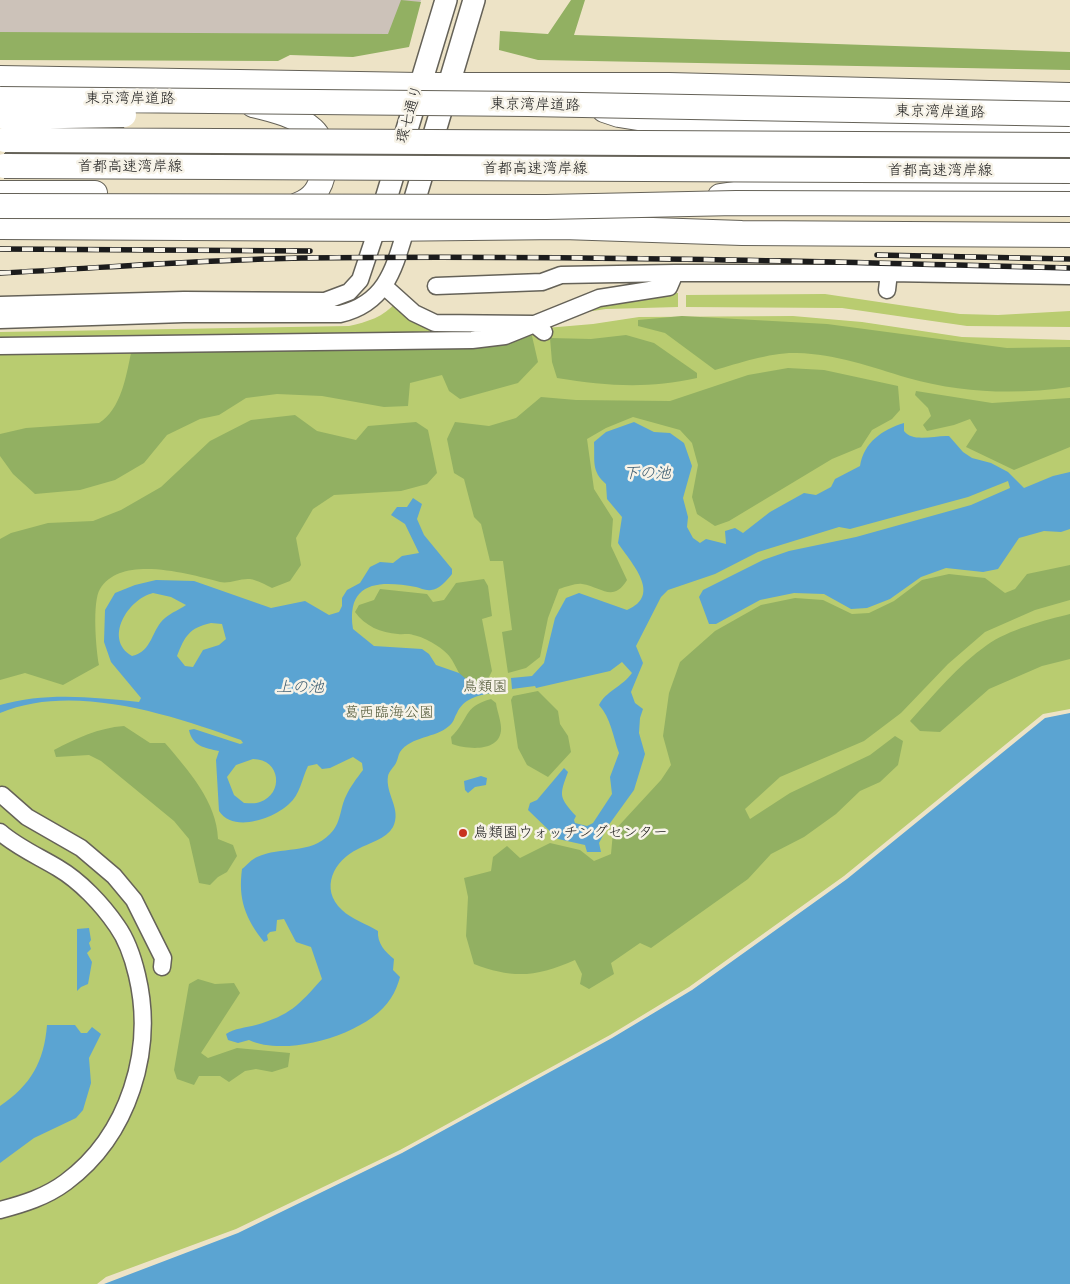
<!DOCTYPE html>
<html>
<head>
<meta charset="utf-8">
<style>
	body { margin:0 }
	canvas { display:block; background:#ede3c6 }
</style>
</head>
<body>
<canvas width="1070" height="1284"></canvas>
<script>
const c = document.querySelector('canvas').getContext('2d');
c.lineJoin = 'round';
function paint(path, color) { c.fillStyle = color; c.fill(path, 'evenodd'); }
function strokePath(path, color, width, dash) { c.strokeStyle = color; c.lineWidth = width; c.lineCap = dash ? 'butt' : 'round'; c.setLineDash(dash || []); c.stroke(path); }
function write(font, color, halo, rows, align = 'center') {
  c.font = font + ' "Patrick Hand","Klee One",sans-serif'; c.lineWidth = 5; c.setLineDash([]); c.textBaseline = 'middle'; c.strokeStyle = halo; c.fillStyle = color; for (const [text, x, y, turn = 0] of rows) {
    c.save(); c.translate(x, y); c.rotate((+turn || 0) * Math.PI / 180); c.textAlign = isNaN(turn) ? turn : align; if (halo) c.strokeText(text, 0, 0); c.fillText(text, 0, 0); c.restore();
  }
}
const industrial = new Path2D(`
	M 0,0 L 421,0 L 414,23 L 372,48 L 0,47 Z`);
const green = new Path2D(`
	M 678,293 L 678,307 L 606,309 L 559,316 L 638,294 Z
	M 825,294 L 960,314 L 998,315 L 1070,311 L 1070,327 L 967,326 L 842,308 L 686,307 L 686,295 Z
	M 396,302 L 412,317 L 534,329 L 593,324 L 639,317 L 793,316 L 862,322 L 962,337 L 1070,340 L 1070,709 L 1043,714 L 844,876 L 689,987 L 610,1035 L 400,1150 L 236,1229 L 106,1277 L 97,1284 L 0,1284 L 0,332 L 349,326 C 367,322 384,317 396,302 Z`);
const forest = new Path2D(`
	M 401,0 L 421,2 L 409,47 L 353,57 L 290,55 L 278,61 L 0,60 L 0,32 L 388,34 Z
	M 571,0 L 585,0 L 574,35 L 1070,52 L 1070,70 L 538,60 L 499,50 L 500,31 L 548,34 Z
	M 682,316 L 827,324 L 1007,348 L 1070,347 L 1070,387 C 1016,395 961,393 908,378 C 871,367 836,354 797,353 C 772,352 739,363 715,370 L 665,333 L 638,326 L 638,320 Z
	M 626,335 L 654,343 L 697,373 L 697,378 C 647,389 607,386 557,378 L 552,362 L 550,338 L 591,339 Z
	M 532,336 L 538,362 L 518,383 L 460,399 L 449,391 L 442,375 L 410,383 L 408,406 L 384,407 L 322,396 L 277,394 L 246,398 L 219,415 L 200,419 L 167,435 L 144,463 L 115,480 L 80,490 L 35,494 L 13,474 L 0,456 L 0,434 L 26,428 L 99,423 C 121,409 126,377 131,353 L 161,349 Z
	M 788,368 L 824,370 L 898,386 L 900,410 L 892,419 L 872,430 L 861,447 L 832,459 L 729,521 L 715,526 L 697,514 L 692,497 L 698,465 L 692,443 L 680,430 L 633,417 L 606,428 L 587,439 L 594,489 L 613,519 L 611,546 L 627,580 C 613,603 602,587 582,584 C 576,583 566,587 559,589 L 548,618 L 540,657 L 526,668 L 508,673 L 502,632 L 512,630 L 503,561 L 490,561 L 481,524 L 474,517 L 464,479 L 454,473 L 447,439 L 455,422 L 489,426 L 516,418 L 541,397 L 576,400 L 670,401 L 748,375 Z
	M 916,391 L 992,403 L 1070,398 L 1070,447 L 1014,470 L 966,447 L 977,430 L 970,419 L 954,425 L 927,431 L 923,425 L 931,416 L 928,408 L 915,395 Z
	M 295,415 L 317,431 L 356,440 L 368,426 L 416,422 L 428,430 L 437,473 L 427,484 L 401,491 L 334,495 L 313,509 L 296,538 L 301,565 L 290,581 L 272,588 C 266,585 257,580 250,579 C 240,578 230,584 220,582 C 189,574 121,554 100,589 C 92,602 96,649 99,665 L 63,685 L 25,673 L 0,680 L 0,539 L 11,533 L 48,523 L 93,521 L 121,510 L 161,487 L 210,441 L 251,420 Z
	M 1070,565 L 1070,600 L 1035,610 L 985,632 L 948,664 L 901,713 L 864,741 L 780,777 L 745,809 L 750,819 L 790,793 L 870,755 L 895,736 L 903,741 L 898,765 L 880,782 L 860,791 L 836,814 L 804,837 L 771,854 L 748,879 L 651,948 L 640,943 L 611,963 L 614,974 L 589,989 L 580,984 L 582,974 L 575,960 C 537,977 513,979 474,964 L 466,936 L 468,897 L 464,878 L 491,871 L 493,857 L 507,846 L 520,858 L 550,843 L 580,850 L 594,861 L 611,854 L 613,832 L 661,780 L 671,765 L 663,736 L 669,693 L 680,662 L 715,631 L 761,605 L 795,598 L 823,600 L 852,614 L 869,613 L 894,601 L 922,580 L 949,574 L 985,578 L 1005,593 L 1015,589 L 1027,574 Z
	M 484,579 L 488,586 L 492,616 L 482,619 L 492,671 L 485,685 L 472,688 C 460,678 459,672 452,660 C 446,649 425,637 413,635 C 409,633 403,635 398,634 C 381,633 365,626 355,612 L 359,605 L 374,600 L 380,589 L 427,594 L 433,602 L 444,600 L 456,583 Z
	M 1070,614 L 1070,659 L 1042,666 L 989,689 L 940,732 L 920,731 L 910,721 C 934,695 958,665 987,645 C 1008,630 1045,620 1070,614 Z
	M 538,691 L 558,711 L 560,724 L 568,736 L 571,752 L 548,777 L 527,765 L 518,748 L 511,700 L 513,696 Z
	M 491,699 L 496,703 C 497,711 502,723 501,731 C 498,753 466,749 452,744 L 451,737 C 470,719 462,707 491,699 Z
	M 124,726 L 150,743 L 165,743 C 188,770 217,802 218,839 L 233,845 L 237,856 L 227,872 L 218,877 L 210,885 L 199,883 L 189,839 L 174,821 L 101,761 L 89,755 L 56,757 L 54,750 C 77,738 98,728 124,726 Z
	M 198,979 L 215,984 L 234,983 L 240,993 L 201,1053 L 208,1058 L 237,1048 L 290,1053 L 288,1067 L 272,1072 L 256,1069 L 245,1071 L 229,1082 L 220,1076 L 199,1076 L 194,1085 L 177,1079 L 174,1070 L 189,984 Z`);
const water = new Path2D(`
	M 634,422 L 654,432 L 670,433 L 684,443 L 692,466 L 683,498 L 688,517 L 687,527 L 693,538 L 700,543 L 706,539 L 726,544 L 725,531 L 735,528 L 743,533 L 770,512 L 804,493 L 816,495 L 831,487 L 835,479 L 860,466 C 864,442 882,430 904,423 L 904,431 C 913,443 935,435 949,436 L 963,452 L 972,458 L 991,463 L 1008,472 L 1024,488 L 1053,476 L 1070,472 L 1070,529 L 1061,532 L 1044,531 L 1019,538 L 998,569 L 983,572 L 946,568 L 921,577 L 890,599 L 867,608 L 851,609 L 824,594 L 794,593 L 760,600 L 716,624 L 709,624 L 699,597 L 703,590 L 763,560 L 789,551 L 856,537 L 971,505 L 1010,488 L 1008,481 L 968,497 L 850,529 L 839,527 L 758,552 L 715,574 L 668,590 L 661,597 L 636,646 L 643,663 L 631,692 L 635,703 L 643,709 L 640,718 L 639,733 L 645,754 L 634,790 L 608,826 L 599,843 L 601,852 L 587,852 L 585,845 L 558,839 L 528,810 L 530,803 L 537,800 L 564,768 L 568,772 C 559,796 559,797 576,816 L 574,820 L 575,823 L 587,826 L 593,823 L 612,794 L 610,777 L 619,753 C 613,737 611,718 599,705 C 605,692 623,686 632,673 L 622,662 L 610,671 L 536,688 L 535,686 L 512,689 L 511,678 L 532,676 L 544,663 L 555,618 L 566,598 L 579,593 L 627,610 C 663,595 631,563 618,543 L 622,517 L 607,499 L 606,484 C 591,471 595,461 594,442 L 606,432 Z
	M 413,498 L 422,504 L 417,519 L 424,535 L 452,569 L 452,574 C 447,580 439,590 431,590 C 426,591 420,588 416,587 C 378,580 346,582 353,629 L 374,646 L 422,649 L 429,654 L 436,665 L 459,673 L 473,685 L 490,682 L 492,693 C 478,695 463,699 457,713 C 454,718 454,722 449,726 C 436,738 411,736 400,752 C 398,755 398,759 396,763 C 394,767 389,771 388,776 C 385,794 402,809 393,827 C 386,839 369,843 358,849 C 334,860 319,889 342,910 C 351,919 367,924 378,931 C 377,943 385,952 394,959 L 393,970 L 400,977 C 398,984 395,992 391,998 C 369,1034 287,1058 249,1040 L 238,1043 L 228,1040 L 226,1034 C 235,1028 245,1028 256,1025 C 290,1015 298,1006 322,979 L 311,947 L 296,942 L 284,919 L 277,920 L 276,931 L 270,932 L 267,935 L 268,940 L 264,942 C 245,918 238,899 242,869 C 247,865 252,859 257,857 C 281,846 310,855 330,834 C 341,824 340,808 346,796 C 350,787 357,778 363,770 L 362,763 L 353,757 L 330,768 L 322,769 L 317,764 L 308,766 C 302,778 300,795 289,804 C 273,819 233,833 219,811 L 216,760 L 219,751 C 205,748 192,746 189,730 L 194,729 L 240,744 L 243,743 L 241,740 C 172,715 73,682 0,713 L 0,705 C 45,692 93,697 139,702 L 141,698 L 111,662 L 104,642 L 105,610 L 115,593 L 135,585 L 156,580 L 194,581 L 271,608 L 305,601 L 329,615 L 339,612 L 342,606 L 342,598 L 347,590 L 360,583 L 370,567 L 380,562 L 393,563 L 402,556 L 419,553 L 405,524 L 391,515 L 397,507 L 407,507 ZM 153,593 L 171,597 L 186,605 C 179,610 172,612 165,618 C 151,630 153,651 132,656 C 103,639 128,599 153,593 ZM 211,623 L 222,624 L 226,639 L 219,645 L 203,650 L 193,667 L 185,666 L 177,656 C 185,636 189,628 211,623 ZM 253,759 C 281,759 284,794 260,802 C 256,804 249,803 244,803 L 234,795 L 227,777 L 236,765 Z
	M 1070,713 L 1070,1284 L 104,1284 L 238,1233 L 402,1153 L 612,1038 L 692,990 L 847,879 L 1045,718 Z
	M 481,776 L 487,778 L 486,785 L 475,787 L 468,793 L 465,790 L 464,781 Z
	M 89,928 L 91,940 L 89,943 L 91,949 L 87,953 L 92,962 L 88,984 L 81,987 L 77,991 L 77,929 Z
	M 47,1025 L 75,1025 L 81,1033 L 87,1033 L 92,1027 L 101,1034 L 89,1058 L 91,1083 L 83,1110 L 76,1118 L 34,1138 L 0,1163 L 0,1106 C 31,1085 44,1062 47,1025 Z`);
const minor = new Path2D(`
	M 889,273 L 1070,276
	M 384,286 L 414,313 L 435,323 L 534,324 L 544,332
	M 436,286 L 542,282 L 561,275 L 675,273
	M 0,305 L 184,300 L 325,301 L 349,292 L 360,280 L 377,229
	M 0,320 L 184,314 L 340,314 C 386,303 394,269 406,229
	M 0,346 L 472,340 L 505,336 L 599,298 L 669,287 L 675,273 L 889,273 L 887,290
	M 2,795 L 27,817 L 81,848 L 114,876 L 134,900 L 163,958 L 162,967
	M 0,832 C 17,847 38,856 58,868 C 80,881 102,904 117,926 C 127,940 133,958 137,975 C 155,1050 129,1135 66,1182 C 46,1197 23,1204 0,1210`);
const major = new Path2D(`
	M 379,222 L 446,0
	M 408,222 L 474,0`);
const highway = new Path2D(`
	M 0,78 L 419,85 L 669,85 L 1070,95
	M 253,105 C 274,110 296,115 313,130 C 326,142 327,173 318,188 C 312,200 297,207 284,209
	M 604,110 L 619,115 L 650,120 L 1070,129
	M 0,193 L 95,193
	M 720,196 L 768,189 L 931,190 L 1070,186
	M 0,227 L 377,229 L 563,227 L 742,233 L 1070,235`);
const rail = new Path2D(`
	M 0,249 L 310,251
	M 877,255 L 1070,259
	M 0,273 C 100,268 201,260 301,258 C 557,255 814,261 1070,268`);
const highwayBridge = new Path2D(`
	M 0,99 L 528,104 L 1070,114
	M 4,117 L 124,115
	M 5,140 L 1070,145
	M 4,166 L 1070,171
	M 0,206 L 546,207 L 736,203 L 1070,204`);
const markers = [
	[463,833,5,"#c8321e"]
];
const streetNames = [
	["東京湾岸道路",130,99],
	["東京湾岸道路",535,105,1],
	["東京湾岸道路",940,112,1],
	["環七通り",410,114,-74],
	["首都高速湾岸線",130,167],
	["首都高速湾岸線",535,169],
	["首都高速湾岸線",940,171]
];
const parkNames = [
	["鳥類園",485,687],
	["葛西臨海公園",389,713]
];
const poiNames = [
	["鳥類園ウォッチングセンター",473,833]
];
const waterNames = [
	["下の池",647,474],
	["上の池",300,688]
];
paint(industrial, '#ccc2b9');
paint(green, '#b9cc70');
paint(forest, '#92b062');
paint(water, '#5ba4d2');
strokePath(minor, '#656258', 19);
strokePath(major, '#656258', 24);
strokePath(highway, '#656258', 26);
strokePath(minor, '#fff', 16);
strokePath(major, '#fff', 21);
strokePath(highway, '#fff', 24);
strokePath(rail, '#1c1c1c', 5.5);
strokePath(rail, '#f7f3e8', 4, [11]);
strokePath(highwayBridge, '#656258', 26, []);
strokePath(highwayBridge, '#fff', 24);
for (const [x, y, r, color] of markers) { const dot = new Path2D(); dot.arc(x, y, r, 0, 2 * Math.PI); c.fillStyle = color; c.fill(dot); strokePath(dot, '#f7f3e8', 2); }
write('15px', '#1c1c1c', '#f7f3e8', streetNames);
write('15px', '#535a39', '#f7f3e8', parkNames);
write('15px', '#1c1c1c', '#f7f3e8', poiNames, 'left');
write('italic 16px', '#38596e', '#f7f3e8', waterNames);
</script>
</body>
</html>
